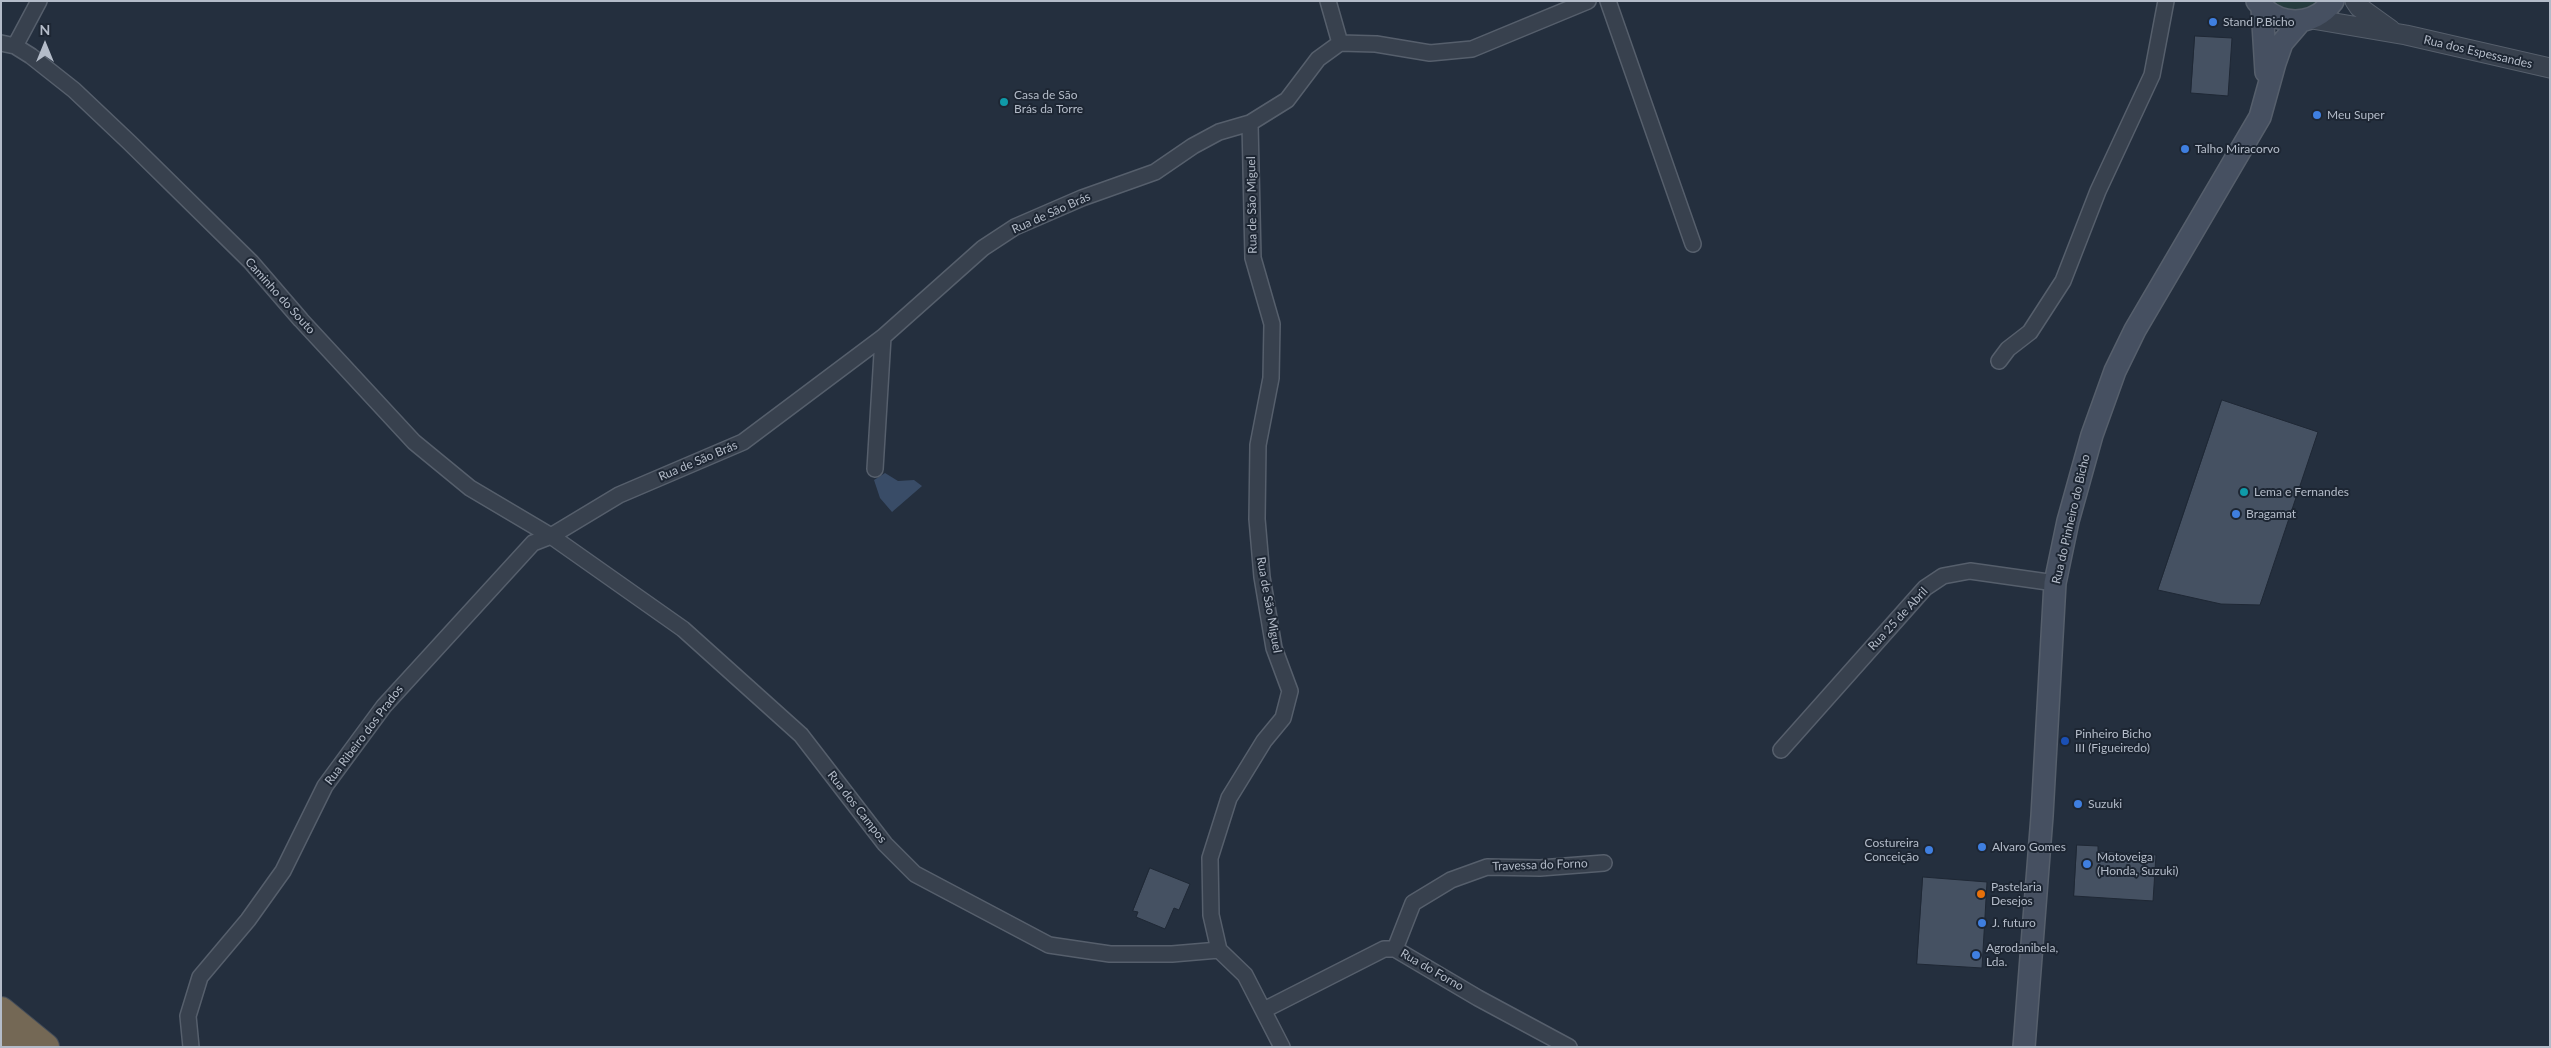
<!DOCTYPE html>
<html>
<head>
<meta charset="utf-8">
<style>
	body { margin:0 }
	#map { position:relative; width:2551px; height:1048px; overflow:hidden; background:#242f3e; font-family:Lato,sans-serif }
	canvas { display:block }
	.frame { position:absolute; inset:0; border:2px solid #b4bcc9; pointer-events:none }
	.north { position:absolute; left:20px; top:20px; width:50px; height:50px; -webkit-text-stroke:4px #1d2633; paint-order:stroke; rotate:0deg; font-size:14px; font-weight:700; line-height:20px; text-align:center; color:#b4bcc9 }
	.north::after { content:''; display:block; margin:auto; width:18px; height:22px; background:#b4bcc9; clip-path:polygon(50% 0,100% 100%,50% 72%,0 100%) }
</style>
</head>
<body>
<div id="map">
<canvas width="2551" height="1048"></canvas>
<div class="frame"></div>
<div class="north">N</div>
</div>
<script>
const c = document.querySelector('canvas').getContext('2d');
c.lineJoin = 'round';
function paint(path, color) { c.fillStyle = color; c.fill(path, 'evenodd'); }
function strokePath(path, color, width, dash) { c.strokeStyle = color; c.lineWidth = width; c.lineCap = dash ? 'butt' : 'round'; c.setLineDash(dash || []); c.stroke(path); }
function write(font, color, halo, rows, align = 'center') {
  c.font = font + ' Lato,sans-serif'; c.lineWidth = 4; c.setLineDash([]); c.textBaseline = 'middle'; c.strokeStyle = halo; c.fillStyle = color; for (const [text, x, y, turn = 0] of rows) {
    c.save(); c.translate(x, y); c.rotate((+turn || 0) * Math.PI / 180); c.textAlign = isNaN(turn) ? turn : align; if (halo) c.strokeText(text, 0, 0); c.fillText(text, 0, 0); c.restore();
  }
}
const green = new Path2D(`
	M 2272,1 L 2319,1 C 2305,10 2286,16 2272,1 Z`);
const water = new Path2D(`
	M 885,473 L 898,481 L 914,480 L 922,486 L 892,512 L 880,498 L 874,480 Z`);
const building = new Path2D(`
	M 2195,36 L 2232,38 L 2228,96 L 2191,93 Z
	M 2222,400 L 2318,432 L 2260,605 L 2221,604 L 2158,590 Z
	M 2077,845 L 2098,846 L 2098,851 L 2156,855 L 2153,901 L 2074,896 Z
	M 1150,868 L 1190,884 L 1179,910 L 1174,908 L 1165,929 L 1136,917 L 1138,912 L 1133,911 Z
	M 1923,877 L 1987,882 L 1982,968 L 1917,964 Z`);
const minor = new Path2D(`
	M 1328,1 L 1340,43
	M 1608,1 L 1693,244
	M 1,43 L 15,46 L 31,56 L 74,90 L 130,143 L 251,262 L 301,320 L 414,442 L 470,488 L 551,536 L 683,629 L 801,735 L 885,844 L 915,874 L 1049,945 L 1110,954 L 1172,954 L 1219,950
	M 15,46 L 39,1
	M 1250,123 L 1253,258 L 1272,324 L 1271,378 L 1258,445 L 1257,519 L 1262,577 L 1274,648 L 1290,691 L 1283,718 L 1264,741 L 1229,798 L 1210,858 L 1211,915 L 1219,950 L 1245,975 L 1282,1047
	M 1999,361 L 2008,349 L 2030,332 L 2063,281 L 2098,191 L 2152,75 L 2166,1
	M 875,469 L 883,337
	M 1781,750 L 1925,588 L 1943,576 L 1970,571 L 2055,583
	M 1395,949 L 1413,903 L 1451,880 L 1487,867 L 1540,868 L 1604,863
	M 1264,1010 L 1384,949 L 1395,949 L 1478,998 L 1569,1047
	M 191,1047 L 188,1016 L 200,977 L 248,920 L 283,871 L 325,786 L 384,706 L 533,543 L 551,536 L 619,495 L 743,442 L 883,337 L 983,248 L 1015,227 L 1082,198 L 1155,172 L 1193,146 L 1219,132 L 1250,123 L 1287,100 L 1318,59 L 1340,43 L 1376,44 L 1430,53 L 1472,49 L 1588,1`);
const tertiary = new Path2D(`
	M 2355,1 L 2359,7 L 2391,30
	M 2312,19 L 2406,35 L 2550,68`);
const secondary = new Path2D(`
	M 2257,1 C 2277,27 2313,28 2333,1
	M 2262,8 L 2266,72
	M 2024,1047 L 2042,816 L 2055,583 L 2068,521 L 2092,435 L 2115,371 L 2135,330 L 2260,117 L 2275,63 L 2282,43 L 2300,22`);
const motorway = new Path2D(`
	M 1,1011 L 45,1047
	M 1,1040 L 9,1047`);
const markers = [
	[2213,22,5,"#3f7fe0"],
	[1004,102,5,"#0f9aa8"],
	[2317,115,5,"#3f7fe0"],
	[2185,149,5,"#3f7fe0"],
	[2244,492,5,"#0f9aa8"],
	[2236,514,5,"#3f7fe0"],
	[2065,741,5,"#1a4fb4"],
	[2078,804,5,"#3f7fe0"],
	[1982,847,5,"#3f7fe0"],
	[1929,850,5,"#3f7fe0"],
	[2087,864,5,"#3f7fe0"],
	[1981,894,5,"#e8710a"],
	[1982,923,5,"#3f7fe0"],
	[1976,955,5,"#3f7fe0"]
];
const poiNames = [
	["Stand P.Bicho",2223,22],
	["Casa de São",1014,95],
	["Brás da Torre",1014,109],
	["Meu Super",2327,115],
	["Talho Miracorvo",2195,149],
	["Lema e Fernandes",2254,492],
	["Bragamat",2246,514],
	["Pinheiro Bicho",2075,734],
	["III (Figueiredo)",2075,748],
	["Suzuki",2088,804],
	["Costureira",1919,843,"right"],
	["Conceição",1919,857,"right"],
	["Alvaro Gomes",1992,847],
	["Motoveiga",2097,857],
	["(Honda, Suzuki)",2097,871],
	["Pastelaria",1991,887],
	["Desejos",1991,901],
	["J. futuro",1992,923],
	["Agrodanibela,",1986,948],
	["Lda.",1986,962]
];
const streetNames = [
	["Rua dos Espessandes",2478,52,13],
	["Rua de São Miguel",1252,205,-91],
	["Rua de São Brás",1051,213,-24],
	["Caminho do Souto",280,296,48],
	["Rua de São Brás",698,461,-23],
	["Rua do Pinheiro do Bicho",2071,519,-77],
	["Rua de São Miguel",1269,605,80],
	["Rua 25 de Abril",1898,619,-47],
	["Rua Ribeiro dos Prados",364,735,-53],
	["Rua dos Campos",857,807,52],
	["Travessa do Forno",1540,865,-2],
	["Rua do Forno",1432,970,30]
];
paint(green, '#263c3f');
paint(water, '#394c67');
paint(building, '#455162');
strokePath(building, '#1f2835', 1);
strokePath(minor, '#565f6c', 18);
strokePath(tertiary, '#565f6c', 21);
strokePath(secondary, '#565f6c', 24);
strokePath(motorway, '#434c59', 30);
strokePath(minor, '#38414e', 15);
strokePath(tertiary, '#38414e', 19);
strokePath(secondary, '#465061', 21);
strokePath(motorway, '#746855', 28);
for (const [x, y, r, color] of markers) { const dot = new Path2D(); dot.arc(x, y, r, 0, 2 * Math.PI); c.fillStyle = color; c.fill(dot); strokePath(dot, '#1d2633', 2); }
write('12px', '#b4bcc9', '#1d2633', poiNames, 'left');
write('12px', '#b4bcc9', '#1d2633', streetNames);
</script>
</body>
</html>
